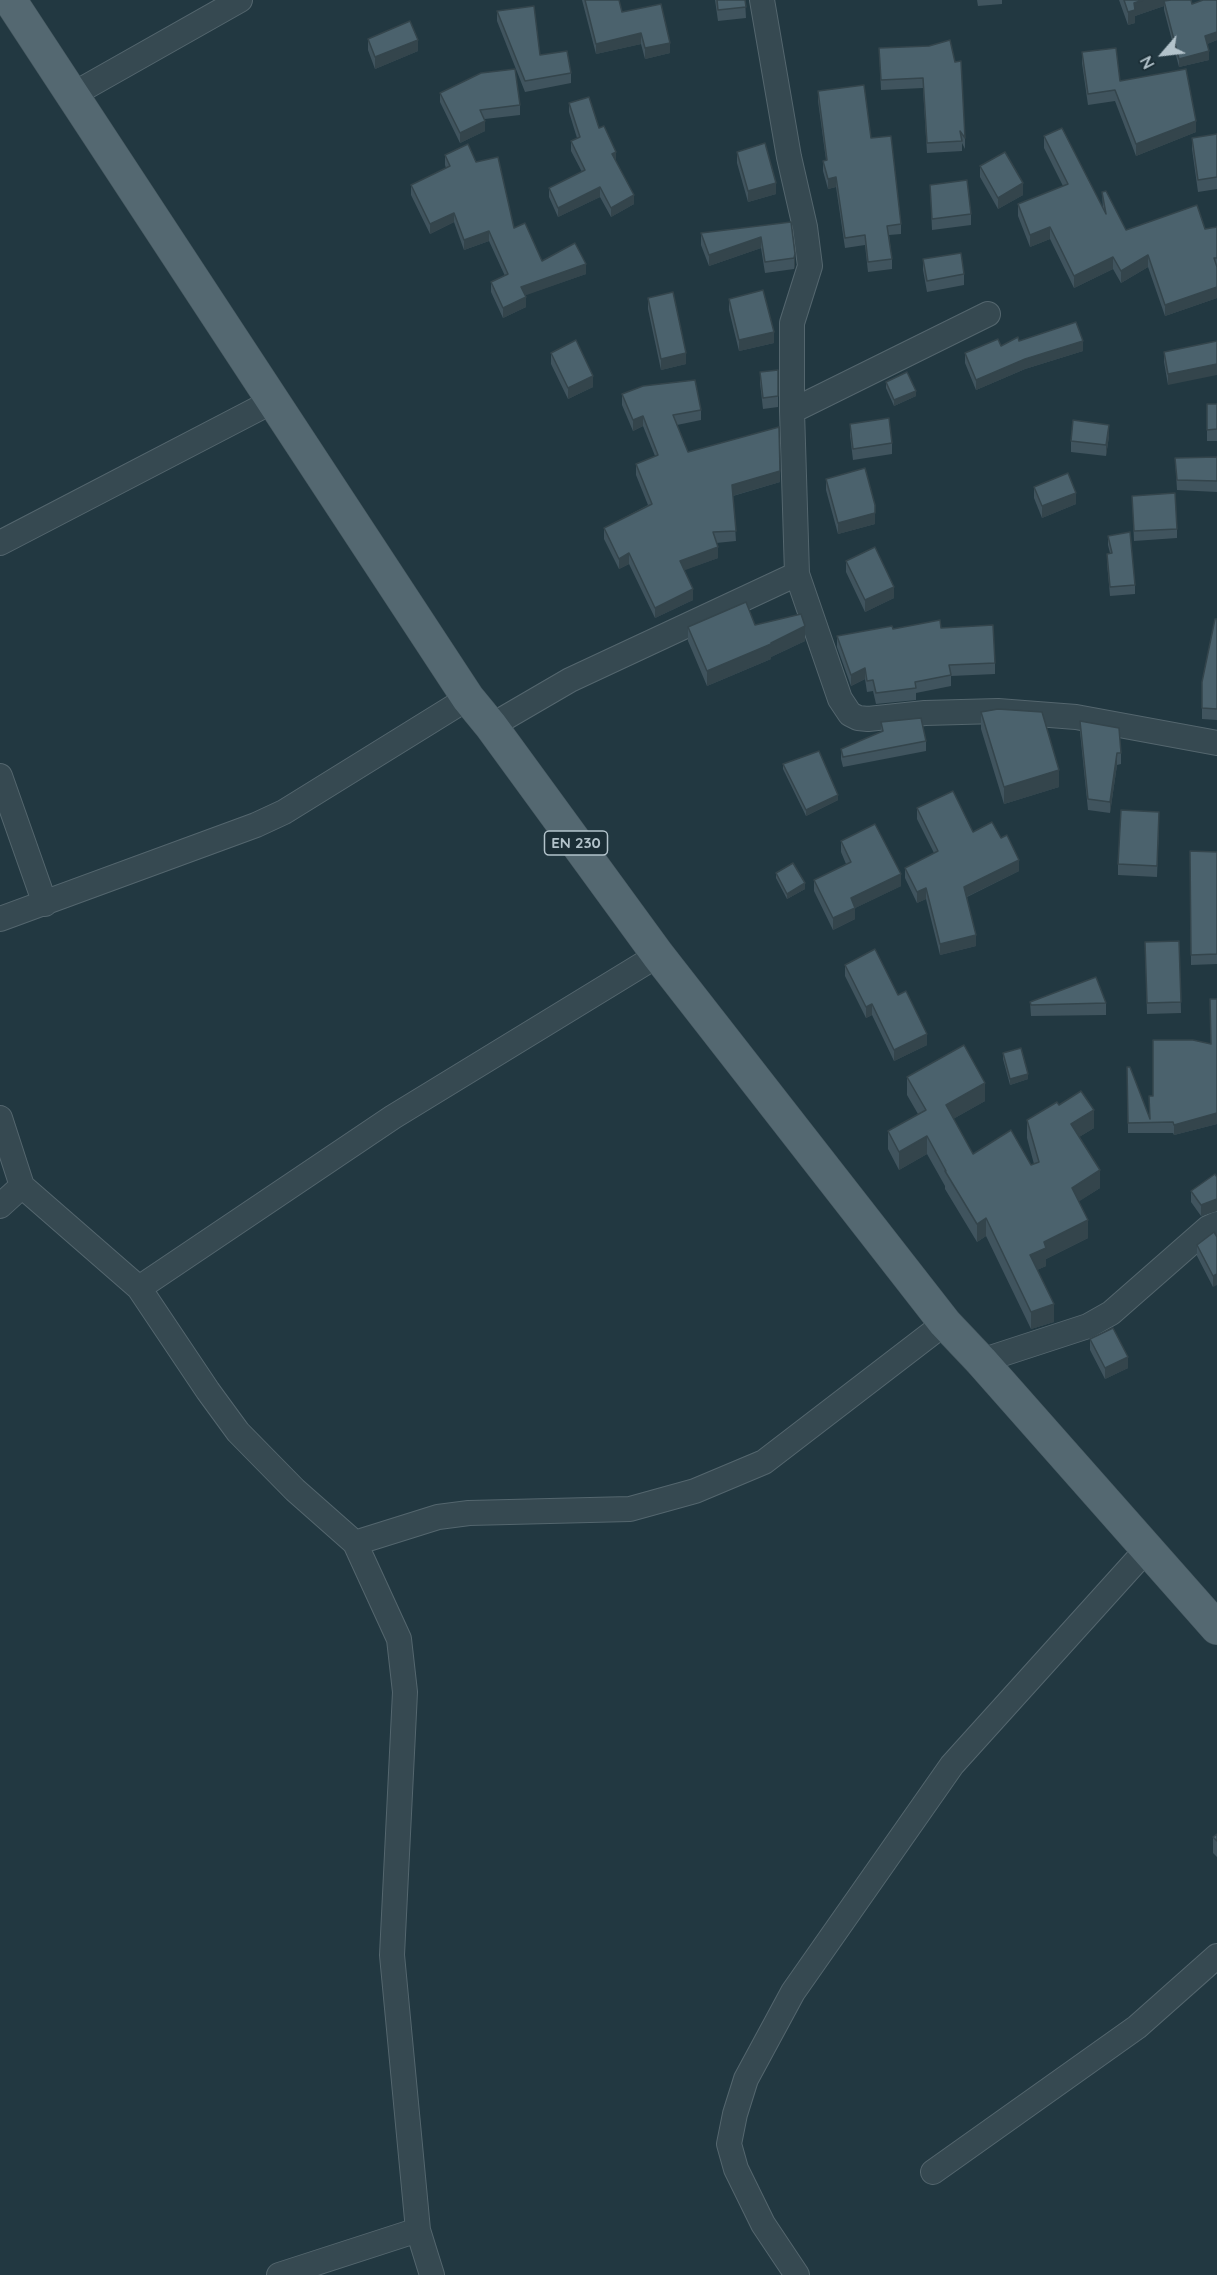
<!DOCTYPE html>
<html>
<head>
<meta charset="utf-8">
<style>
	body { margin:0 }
	#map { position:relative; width:1217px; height:2275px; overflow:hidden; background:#223841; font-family:Quicksand,sans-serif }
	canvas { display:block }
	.north { position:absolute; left:1133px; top:24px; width:60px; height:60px; -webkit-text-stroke:4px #1b2e36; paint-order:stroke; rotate:242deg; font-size:16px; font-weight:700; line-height:24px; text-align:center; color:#b3c3cb }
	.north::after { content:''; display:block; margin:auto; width:21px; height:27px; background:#b3c3cb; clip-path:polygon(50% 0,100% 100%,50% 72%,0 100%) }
</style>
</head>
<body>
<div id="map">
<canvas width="1217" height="2275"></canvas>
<div class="north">N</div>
</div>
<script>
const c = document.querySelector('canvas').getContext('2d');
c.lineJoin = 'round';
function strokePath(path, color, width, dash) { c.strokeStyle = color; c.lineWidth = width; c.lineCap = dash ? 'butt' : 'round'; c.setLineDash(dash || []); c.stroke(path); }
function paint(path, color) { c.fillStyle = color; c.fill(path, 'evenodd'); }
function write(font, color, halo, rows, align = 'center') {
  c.font = font + ' Quicksand,sans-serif'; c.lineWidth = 5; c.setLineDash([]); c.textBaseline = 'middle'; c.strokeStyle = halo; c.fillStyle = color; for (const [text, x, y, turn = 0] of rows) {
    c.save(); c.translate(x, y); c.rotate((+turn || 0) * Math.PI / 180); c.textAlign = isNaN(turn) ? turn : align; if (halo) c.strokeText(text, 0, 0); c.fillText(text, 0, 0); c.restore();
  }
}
const street = new Path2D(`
	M 72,95 L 240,0
	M 792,411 L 988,314
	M 0,543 L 273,401
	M 797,574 L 840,699 L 850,714 L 858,718 L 868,719 L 925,713 L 998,711 L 1076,717 L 1217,743
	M 491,726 L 570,680 L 797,574 L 792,411 L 792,323 L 810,266 L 805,227 L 789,157 L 762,0
	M 0,776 L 45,904
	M 0,919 L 256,825 L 284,812 L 468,698
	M 0,1118 L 22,1186 L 139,1288 L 208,1391 L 238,1432 L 295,1490 L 355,1543 L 399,1639 L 405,1692 L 392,1955 L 418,2230 L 432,2275
	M 0,1206 L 22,1186
	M 139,1288 L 393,1117 L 658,955
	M 981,1361 L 1088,1326 L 1111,1313 L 1208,1228 L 1217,1224
	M 355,1543 L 438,1517 L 469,1513 L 630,1509 L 695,1491 L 764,1462 L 945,1323
	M 933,2172 L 1137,2027 L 1217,1956
	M 279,2275 L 418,2230
	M 797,2275 L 763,2224 L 736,2169 L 729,2144 L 735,2114 L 746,2079 L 793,1992 L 952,1765 L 1147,1549`);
const primary = new Path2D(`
	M 10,0 L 468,698 L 491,726 L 658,955 L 945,1323 L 981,1361 L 1217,1628`);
const wall = new Path2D(`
	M 582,0 L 619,0 L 622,12 L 670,53 L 645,59 L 641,44 L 596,54 Z
	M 715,0 L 745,0 L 746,18 L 718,21 Z
	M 977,0 L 1002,0 L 1002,4 L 978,6 Z
	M 1119,0 L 1165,0 L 1165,1 L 1192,4 L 1217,0 L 1217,40 L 1207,44 L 1209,60 L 1179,67 L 1164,10 L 1164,6 L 1135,16 L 1135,23 L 1128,25 Z
	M 497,11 L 540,55 L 571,73 L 571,83 L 525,92 L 497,21 Z
	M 368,39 L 418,51 L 375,69 L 368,50 Z
	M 929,46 L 965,138 L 965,149 L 962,143 L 962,151 L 927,153 L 923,88 L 881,90 L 879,48 Z
	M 1082,52 L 1120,81 L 1196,132 L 1136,156 L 1115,101 L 1088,105 L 1082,63 Z
	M 818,91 L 871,138 L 901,224 L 901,234 L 889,235 L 892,259 L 892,269 L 868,272 L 865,245 L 845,248 L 836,187 L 828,189 L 823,171 L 823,161 L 826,160 L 818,101 Z
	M 440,93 L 520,105 L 520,115 L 485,119 L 485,131 L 460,143 L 440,102 Z
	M 569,103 L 599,128 L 616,161 L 634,204 L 611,217 L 600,197 L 558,217 L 549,197 L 549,188 L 582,172 L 571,151 L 571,141 L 577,138 L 569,112 Z
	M 1217,134 L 1217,189 L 1198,192 L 1192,149 L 1192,138 Z
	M 1044,136 L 1103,210 L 1102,192 L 1126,230 L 1205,229 L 1217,227 L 1217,298 L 1165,316 L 1148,267 L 1121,283 L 1113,269 L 1074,288 L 1050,239 L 1030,247 L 1018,216 L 1018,204 L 1063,186 L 1044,148 Z
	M 737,152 L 776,194 L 748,202 L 737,163 Z
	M 445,155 L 476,162 L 514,228 L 542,261 L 586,274 L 525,295 L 526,307 L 503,318 L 491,292 L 491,282 L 505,276 L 489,241 L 464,250 L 454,222 L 430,234 L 411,195 L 411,185 L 446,168 L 445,165 Z
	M 980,166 L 1023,195 L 998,209 L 980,177 Z
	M 930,185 L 971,214 L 971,225 L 932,230 Z
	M 791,222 L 795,265 L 794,269 L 765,273 L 761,248 L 709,266 L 701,245 L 701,233 Z
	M 923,259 L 964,274 L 964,285 L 927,292 L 923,270 Z
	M 648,298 L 686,364 L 661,370 L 648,309 Z
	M 729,299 L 774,343 L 739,351 L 729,310 Z
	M 1217,341 L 1168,385 L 1164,362 L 1164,352 Z
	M 1001,346 L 1083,351 L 1025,369 L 976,390 L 965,363 L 965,353 Z
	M 551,353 L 593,387 L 568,399 L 551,364 Z
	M 778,370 L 778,407 L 763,409 L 760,383 L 760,372 Z
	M 886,382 L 916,396 L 894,406 L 886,388 Z
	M 622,394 L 701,410 L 701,420 L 677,425 L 688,452 L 780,482 L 733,496 L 736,541 L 716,543 L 718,558 L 684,570 L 693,600 L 655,618 L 629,564 L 619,569 L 604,539 L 604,528 L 648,505 L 636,475 L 636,464 L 655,456 L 643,426 L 633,431 L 622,405 Z
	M 1207,404 L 1217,404 L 1217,441 L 1207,441 Z
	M 850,424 L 892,443 L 892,454 L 853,460 L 850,435 Z
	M 1109,436 L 1106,456 L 1071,452 L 1071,441 Z
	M 1217,457 L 1217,492 L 1177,490 L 1175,458 Z
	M 826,479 L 875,524 L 838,534 L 826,490 Z
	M 1034,487 L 1076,504 L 1042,518 L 1034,498 Z
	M 1132,496 L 1177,529 L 1177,538 L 1134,541 Z
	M 1108,536 L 1135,585 L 1135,594 L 1110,596 L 1107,563 L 1107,554 L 1110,553 L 1108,545 Z
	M 846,561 L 894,598 L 865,612 L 846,572 Z
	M 1217,619 L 1217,720 L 1202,719 L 1202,682 Z
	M 755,625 L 805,641 L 771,657 L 771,659 L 707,686 L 688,641 L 688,627 Z
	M 941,628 L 995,663 L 995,674 L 951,676 L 951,686 L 916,693 L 916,700 L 876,704 L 873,691 L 867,692 L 865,679 L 851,686 L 837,647 L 837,636 L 893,629 Z
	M 981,712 L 1059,787 L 1004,804 L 981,729 Z
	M 1080,721 L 1121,753 L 1121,764 L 1117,765 L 1110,813 L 1088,810 L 1080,732 Z
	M 881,722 L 926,741 L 926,751 L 843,767 L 841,759 L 841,749 L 881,732 Z
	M 783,764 L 838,800 L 806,816 L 783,769 Z
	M 917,808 L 973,832 L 1001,838 L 1019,871 L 967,897 L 976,946 L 940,955 L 926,899 L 917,903 L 905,878 L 905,868 L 934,853 L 917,819 Z
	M 1159,824 L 1157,877 L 1118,875 L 1118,864 Z
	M 841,841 L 901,886 L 855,908 L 855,919 L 833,930 L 814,891 L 814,880 L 846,864 L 841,852 Z
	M 1190,851 L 1217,852 L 1217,964 L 1191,965 Z
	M 776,873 L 805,889 L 787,899 L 776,878 Z
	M 1179,941 L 1181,1013 L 1147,1014 L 1145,942 Z
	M 845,965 L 898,995 L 927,1045 L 894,1061 L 872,1015 L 866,1018 L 845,976 Z
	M 1217,999 L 1217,1124 L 1174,1135 L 1173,1133 L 1128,1133 L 1127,1067 L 1149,1119 L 1153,1096 L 1211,1044 Z
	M 1030,1002 L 1106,1003 L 1106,1015 L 1031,1016 Z
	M 1003,1053 L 1028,1079 L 1010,1085 L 1003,1059 Z
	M 907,1077 L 985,1101 L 953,1119 L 973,1154 L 1031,1165 L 1034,1164 L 1027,1138 L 1027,1120 L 1059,1105 L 1094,1128 L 1079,1137 L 1100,1188 L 1079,1201 L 1088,1238 L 1046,1259 L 1046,1266 L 1037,1270 L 1054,1322 L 1031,1329 L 986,1236 L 977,1242 L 945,1189 L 945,1186 L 927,1154 L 899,1170 L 888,1149 L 888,1131 L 918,1114 L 907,1095 Z
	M 1217,1177 L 1217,1211 L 1201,1216 L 1191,1202 L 1191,1191 Z
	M 1214,1232 L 1213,1287 L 1197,1256 L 1197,1245 Z
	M 1090,1339 L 1128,1368 L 1105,1379 L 1090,1350 Z
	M 1217,1834 L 1217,1857 L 1213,1853 L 1213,1837 Z`);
const shadedWall = new Path2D(`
	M 1143,0 L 1165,0 L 1165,5 L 1164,1 L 1164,6 L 1135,16 L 1135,23 L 1128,25 L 1128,12 L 1134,3 Z
	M 1217,32 L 1217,40 L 1205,45 L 1205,36 Z
	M 641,33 L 641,44 L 596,54 L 596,44 Z
	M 418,40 L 418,51 L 375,69 L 375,57 Z
	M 670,43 L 670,53 L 645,59 L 645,48 Z
	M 1209,51 L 1209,60 L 1179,67 L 1179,59 Z
	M 485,121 L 485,131 L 460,143 L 460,133 Z
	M 1196,121 L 1196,132 L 1136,156 L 1136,144 Z
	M 616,152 L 616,161 L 612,154 Z
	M 836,177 L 836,187 L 828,189 L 828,179 Z
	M 776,183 L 776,194 L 748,202 L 748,191 Z
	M 1023,183 L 1023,195 L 998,209 L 998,198 Z
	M 600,187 L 600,197 L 558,217 L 558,208 Z
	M 634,195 L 634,204 L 611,217 L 611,208 Z
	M 454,213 L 454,222 L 430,234 L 430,224 Z
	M 1050,227 L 1050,239 L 1030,247 L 1030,235 Z
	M 489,231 L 489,241 L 464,250 L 464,240 Z
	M 761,237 L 761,248 L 709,266 L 709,255 Z
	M 795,254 L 795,265 L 794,269 L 794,258 Z
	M 1148,255 L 1148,267 L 1121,283 L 1121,271 Z
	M 1113,257 L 1113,269 L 1074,288 L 1074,276 Z
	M 586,264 L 586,274 L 521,297 L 521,287 Z
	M 1217,287 L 1217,298 L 1165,316 L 1165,305 Z
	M 526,297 L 526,307 L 503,318 L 503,308 Z
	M 774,332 L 774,343 L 739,351 L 739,340 Z
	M 1083,341 L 1083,351 L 1025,369 L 976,390 L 976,380 L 1025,359 Z
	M 686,353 L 686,364 L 661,370 L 661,359 Z
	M 1217,364 L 1217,375 L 1168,385 L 1168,374 Z
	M 593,376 L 593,387 L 568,399 L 568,388 Z
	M 916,391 L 916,396 L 894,406 L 894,400 Z
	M 643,416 L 643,426 L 633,431 L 633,420 Z
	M 1109,425 L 1109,436 L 1106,456 L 1106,445 Z
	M 780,471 L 780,482 L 732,496 L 732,485 Z
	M 1076,493 L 1076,504 L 1042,518 L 1042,506 Z
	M 875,513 L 875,524 L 838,534 L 838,523 Z
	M 718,547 L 718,558 L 680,572 L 680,561 Z
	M 629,553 L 629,564 L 619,569 L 619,559 Z
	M 894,587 L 894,598 L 865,612 L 865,600 Z
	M 693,589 L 693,600 L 655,618 L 655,608 Z
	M 805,626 L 805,641 L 771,657 L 771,659 L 707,686 L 707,671 L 771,643 Z
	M 865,668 L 865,679 L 851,686 L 851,675 Z
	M 1117,753 L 1117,765 L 1110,813 L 1110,802 Z
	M 1059,770 L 1059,787 L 1004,804 L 1004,787 Z
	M 838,795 L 838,800 L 806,816 L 806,810 Z
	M 1019,860 L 1019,871 L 964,898 L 964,887 Z
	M 901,874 L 901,886 L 851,910 L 851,898 Z
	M 805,883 L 805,889 L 787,899 L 787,894 Z
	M 926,888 L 926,899 L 917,903 L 917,892 Z
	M 855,908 L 855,919 L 833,930 L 833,918 Z
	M 976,935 L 976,946 L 940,955 L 940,944 Z
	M 872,1004 L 872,1015 L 866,1018 L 866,1007 Z
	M 927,1034 L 927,1045 L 894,1061 L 894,1050 Z
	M 1028,1074 L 1028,1079 L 1010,1085 L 1010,1079 Z
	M 985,1083 L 985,1101 L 946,1123 L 946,1105 Z
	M 1094,1110 L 1094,1128 L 1071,1142 L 1071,1124 Z
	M 1217,1113 L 1217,1124 L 1174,1135 L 1174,1125 Z
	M 927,1136 L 927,1154 L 899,1170 L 899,1152 Z
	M 1100,1170 L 1100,1188 L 1072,1206 L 1072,1188 Z
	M 1217,1199 L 1217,1211 L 1201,1216 L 1201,1205 Z
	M 986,1218 L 986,1236 L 977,1242 L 977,1224 Z
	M 1088,1220 L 1088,1238 L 1046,1259 L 1046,1266 L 1030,1273 L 1030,1255 L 1044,1242 Z
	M 1217,1274 L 1217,1285 L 1213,1287 L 1213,1276 Z
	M 1054,1304 L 1054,1322 L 1031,1329 L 1031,1312 Z
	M 1128,1357 L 1128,1368 L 1105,1379 L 1105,1368 Z`);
const building = new Path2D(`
	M 585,0 L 619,0 L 622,12 L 661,4 L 670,43 L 645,48 L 641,33 L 596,44 Z
	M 717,0 L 745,0 L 746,7 L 718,10 Z
	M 1124,0 L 1143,0 L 1134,3 L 1135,10 L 1128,12 Z
	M 1171,0 L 1191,0 L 1192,4 L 1203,0 L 1217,0 L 1217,32 L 1205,36 L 1209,51 L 1179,59 L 1164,1 Z
	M 534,6 L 540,55 L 567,51 L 571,73 L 525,81 L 497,11 Z
	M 410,21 L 418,40 L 375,57 L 368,39 Z
	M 950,40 L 955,62 L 961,61 L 965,138 L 960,131 L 962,141 L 927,143 L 923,78 L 881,80 L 879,48 L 929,46 Z
	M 1116,48 L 1120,81 L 1186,69 L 1196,121 L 1136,144 L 1115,90 L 1088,94 L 1082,52 Z
	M 515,69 L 520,105 L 480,110 L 485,121 L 460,133 L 440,93 L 481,73 Z
	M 864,85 L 871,138 L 891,136 L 901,224 L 887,226 L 892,259 L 868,262 L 865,235 L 845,238 L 836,177 L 828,179 L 823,161 L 827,160 L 818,91 Z
	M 589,97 L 599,128 L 604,126 L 616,152 L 612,154 L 634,195 L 611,208 L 600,187 L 558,208 L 549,188 L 585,170 L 571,141 L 580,137 L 569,103 Z
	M 1062,128 L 1106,214 L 1102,192 L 1106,191 L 1126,230 L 1197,205 L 1205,229 L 1217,227 L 1217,258 L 1214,258 L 1217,267 L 1217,287 L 1165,305 L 1148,255 L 1121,271 L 1113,257 L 1074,276 L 1050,227 L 1030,235 L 1018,204 L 1068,184 L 1044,136 Z
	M 1217,134 L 1217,177 L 1198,180 L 1192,138 Z
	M 765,143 L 776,183 L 748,191 L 737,152 Z
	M 468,144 L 476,162 L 498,157 L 514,228 L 525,223 L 542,261 L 575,243 L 586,264 L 521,287 L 526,297 L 503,308 L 491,282 L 508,274 L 489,231 L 464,240 L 454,213 L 430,224 L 411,185 L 450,166 L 445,155 Z
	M 1005,152 L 1023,183 L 998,198 L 980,166 Z
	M 967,180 L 971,214 L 932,219 L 930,185 Z
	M 791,222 L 795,254 L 794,258 L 765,262 L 761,237 L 709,255 L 701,233 Z
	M 961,253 L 964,274 L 927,281 L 923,259 Z
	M 763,290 L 774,332 L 739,340 L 729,299 Z
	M 673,292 L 686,353 L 661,359 L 648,298 Z
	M 1076,322 L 1083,341 L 1025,359 L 976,380 L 965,353 L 998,339 L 1001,346 L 1018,337 L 1019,341 Z
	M 576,340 L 593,376 L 568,388 L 551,353 Z
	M 1217,341 L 1217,364 L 1168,374 L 1164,352 Z
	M 778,370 L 778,396 L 763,398 L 760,372 Z
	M 907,372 L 916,391 L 894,400 L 886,382 Z
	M 695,380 L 701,410 L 673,415 L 688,452 L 779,427 L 780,471 L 732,485 L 736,531 L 713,532 L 718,547 L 680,561 L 693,589 L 655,608 L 629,553 L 619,559 L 604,528 L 652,504 L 636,464 L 658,455 L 643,416 L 633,420 L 622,394 L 643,386 Z
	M 1207,404 L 1217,404 L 1217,429 L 1207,430 Z
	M 889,418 L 892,443 L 853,449 L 850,424 Z
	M 1073,420 L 1109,425 L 1106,445 L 1071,441 Z
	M 1217,457 L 1217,481 L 1177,480 L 1175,458 Z
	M 865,468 L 875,505 L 875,513 L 838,523 L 826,479 Z
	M 1068,473 L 1076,493 L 1042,506 L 1034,487 Z
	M 1175,493 L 1177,529 L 1134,531 L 1132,496 Z
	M 1130,532 L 1135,585 L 1110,587 L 1107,554 L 1112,553 L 1108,536 Z
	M 875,547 L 894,587 L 865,600 L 846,561 Z
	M 746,602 L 755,625 L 801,614 L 805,626 L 771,643 L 771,644 L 707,671 L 688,627 Z
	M 1215,619 L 1217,619 L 1217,709 L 1202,708 L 1202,682 Z
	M 940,620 L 941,628 L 993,625 L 995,663 L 949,665 L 951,675 L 915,682 L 916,688 L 876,693 L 873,680 L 867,681 L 865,668 L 851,675 L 837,636 L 892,626 L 893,629 Z
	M 998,709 L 1042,712 L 1059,770 L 1004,787 L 981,712 Z
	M 921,718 L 926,741 L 843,757 L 841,749 L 883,731 L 881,722 Z
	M 1080,721 L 1119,728 L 1121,753 L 1117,753 L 1110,802 L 1088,799 Z
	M 819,751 L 838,795 L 806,810 L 783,764 Z
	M 953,791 L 973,832 L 992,822 L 1001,838 L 1007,835 L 1019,860 L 964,887 L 976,935 L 940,944 L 926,888 L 917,892 L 905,868 L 938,851 L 917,808 Z
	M 1121,810 L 1159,812 L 1157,866 L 1118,864 Z
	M 875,824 L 901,874 L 851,898 L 855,908 L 833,918 L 814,880 L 851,862 L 841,841 Z
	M 1190,851 L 1217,852 L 1217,954 L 1191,955 Z
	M 793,863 L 805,883 L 787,894 L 776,873 Z
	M 1179,941 L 1181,1002 L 1147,1003 L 1145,942 Z
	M 875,949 L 898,995 L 906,991 L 927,1034 L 894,1050 L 872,1004 L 866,1007 L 845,965 Z
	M 1096,977 L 1106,1003 L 1031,1005 L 1030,1002 Z
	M 1210,999 L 1217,999 L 1217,1113 L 1174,1125 L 1173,1122 L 1128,1123 L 1127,1067 L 1130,1067 L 1150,1119 L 1149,1096 L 1153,1096 L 1153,1040 L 1193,1040 L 1211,1044 Z
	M 964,1045 L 985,1083 L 946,1105 L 973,1154 L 1011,1130 L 1031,1165 L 1039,1162 L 1027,1120 L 1057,1102 L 1059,1105 L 1081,1091 L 1094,1110 L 1071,1124 L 1100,1170 L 1072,1188 L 1088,1220 L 1044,1242 L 1046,1248 L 1030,1255 L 1054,1304 L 1031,1312 L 986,1218 L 977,1224 L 945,1171 L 946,1171 L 927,1136 L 899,1152 L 888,1131 L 926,1110 L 907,1077 Z
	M 1021,1048 L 1028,1074 L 1010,1079 L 1003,1053 Z
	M 1215,1174 L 1217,1177 L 1217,1199 L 1201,1205 L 1191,1191 Z
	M 1214,1232 L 1217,1237 L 1217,1274 L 1213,1276 L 1197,1245 Z
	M 1113,1328 L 1128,1357 L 1105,1368 L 1090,1339 Z
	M 1217,1834 L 1217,1841 L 1213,1837 Z`);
const shields = [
	[576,843,63]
];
const shieldNames = [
	["EN 230",576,843]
];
strokePath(street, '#54666e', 26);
strokePath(primary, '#43555d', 34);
strokePath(street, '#364951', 24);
strokePath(primary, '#546871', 33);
paint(wall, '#40545e');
paint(shadedWall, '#34454c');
paint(building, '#4b626d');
strokePath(building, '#34454c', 1.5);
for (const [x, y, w] of shields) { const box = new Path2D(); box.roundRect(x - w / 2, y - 12, w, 24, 4.5); c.fillStyle = '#1b2e36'; c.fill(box); strokePath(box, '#b3c3cb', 1.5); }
write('bold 15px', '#b3c3cb', null, shieldNames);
</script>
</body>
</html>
